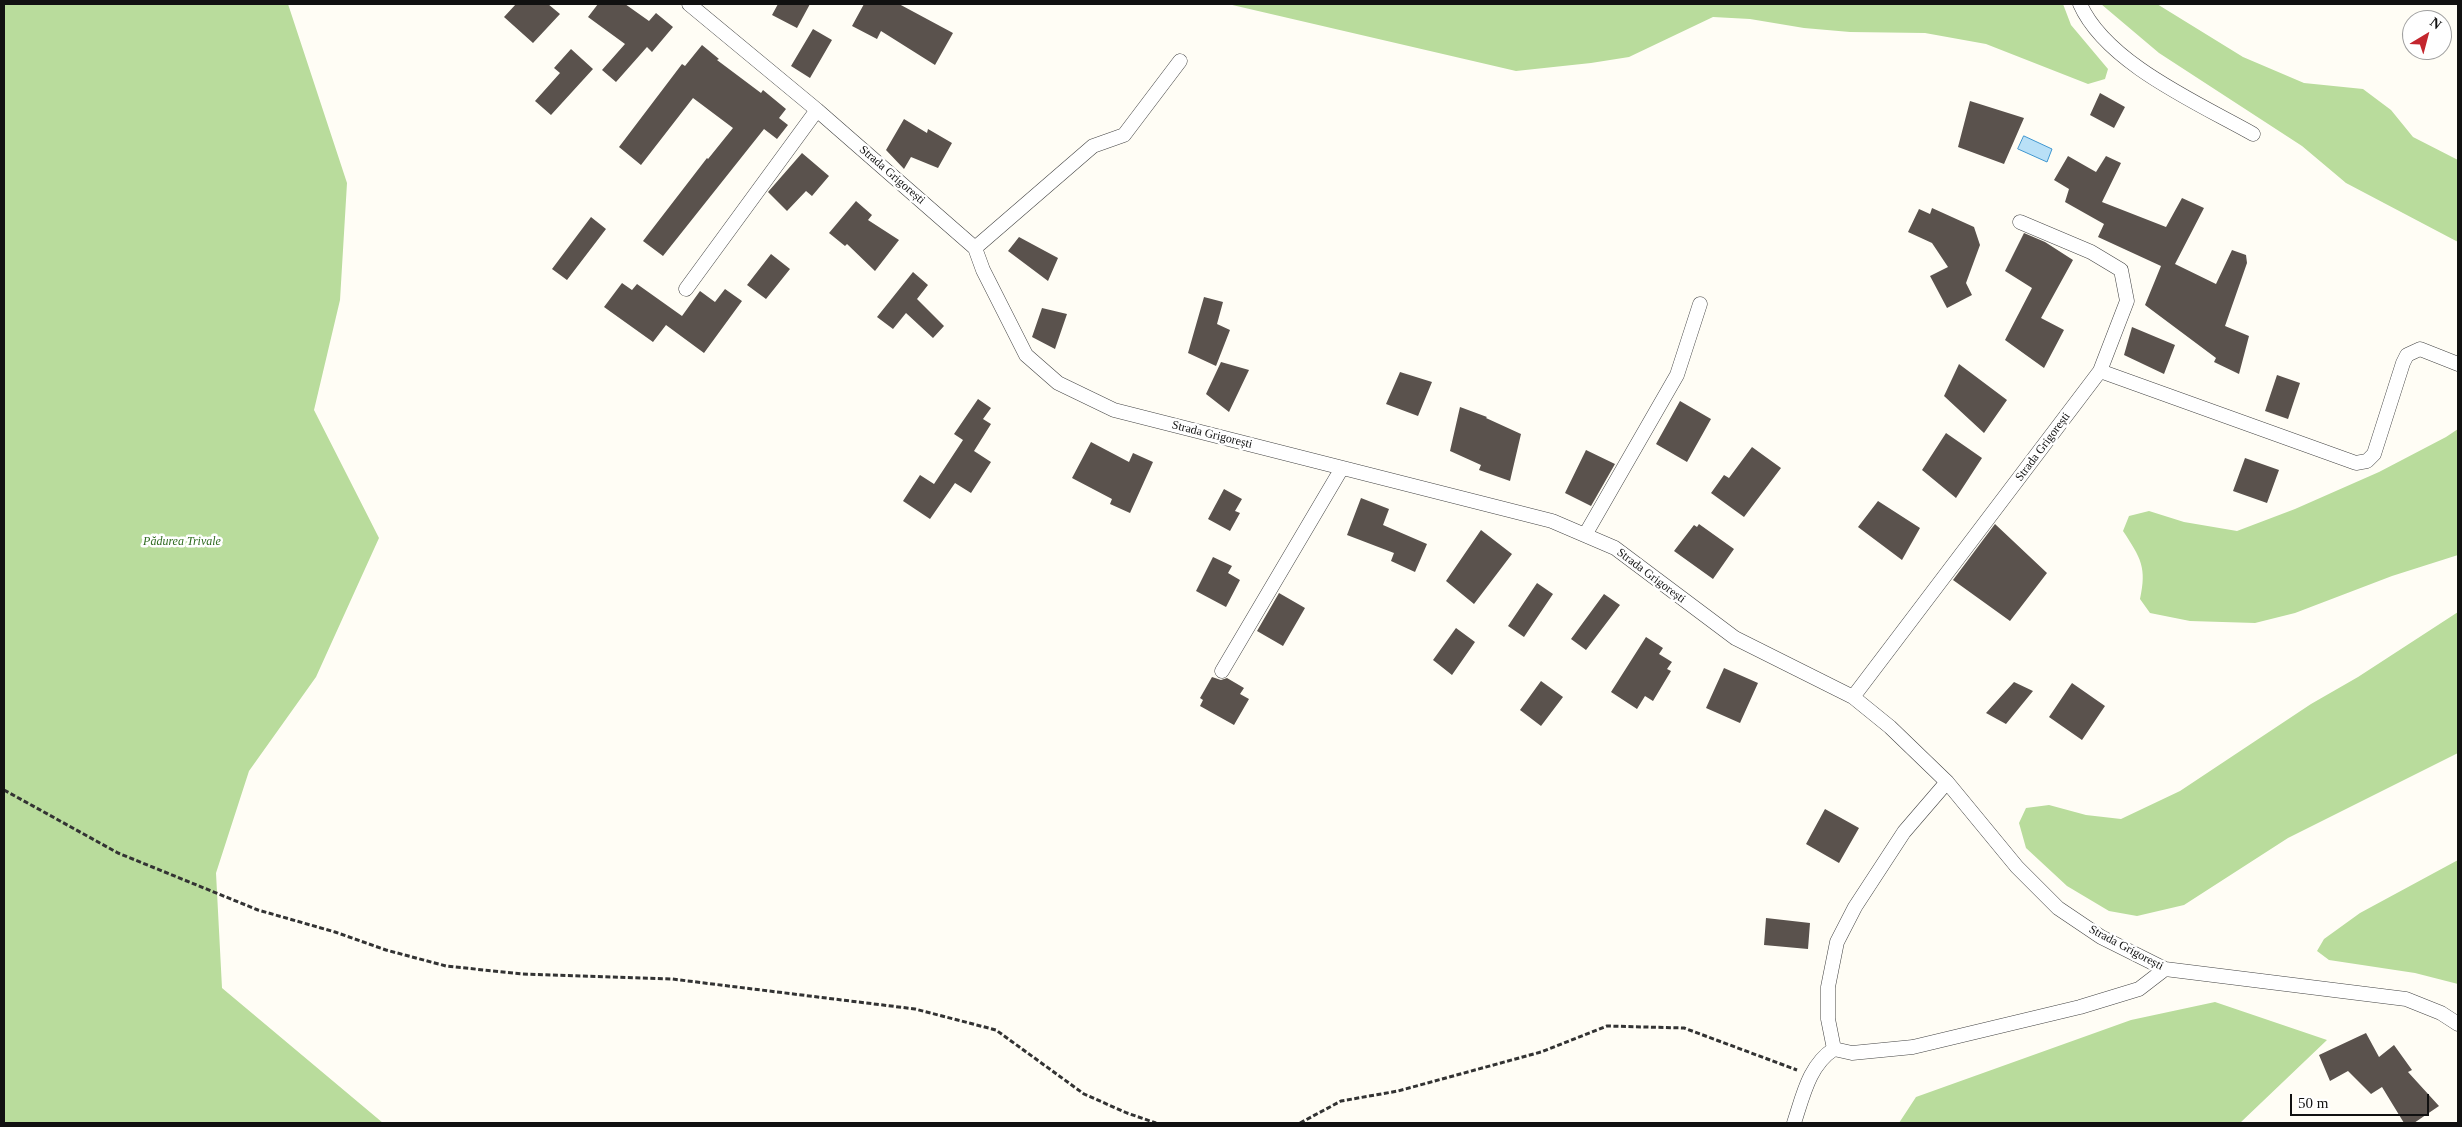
<!DOCTYPE html>
<html>
<head>
<meta charset="utf-8">
<style>
	body { margin:0 }
	#map { position:relative; width:2462px; height:1127px; overflow:hidden; background:#fffdf5; font-family:Georgia,serif }
	canvas { display:block }
	.frame { position:absolute; inset:0; border:5px solid #111; pointer-events:none }
	.north { position:absolute; left:2402px; top:10px; width:50px; height:50px; box-sizing:border-box; background:#fff; border:1px solid #a0a0a0; border-radius:50%; rotate:37deg; font-size:14px; font-weight:700; line-height:20px; text-align:center; color:#111 }
	.north::after { content:''; display:block; margin:auto; width:18px; height:22px; background:#c4262e; clip-path:polygon(50% 0,100% 100%,50% 72%,0 100%) }
	.scale { position:absolute; left:2290px; top:1094px; width:139px; height:22px; box-sizing:border-box; border:2px solid #111; border-top:0; padding-left:6px; font-size:15px; line-height:18px; white-space:nowrap; color:#111; -webkit-text-stroke:4px #fff; paint-order:stroke }
</style>
</head>
<body>
<div id="map">
<canvas width="2462" height="1127"></canvas>
<div class="frame"></div>
<div class="north">N</div>
<div class="scale">50 m</div>
</div>
<script>
const c = document.querySelector('canvas').getContext('2d');
c.lineJoin = 'round';
function paint(path, color) { c.fillStyle = color; c.fill(path, 'evenodd'); }
function strokePath(path, color, width, dash) { c.strokeStyle = color; c.lineWidth = width; c.lineCap = dash ? 'butt' : 'round'; c.setLineDash(dash || []); c.stroke(path); }
function write(font, color, halo, rows, align = 'center') {
  c.font = font + ' Georgia,serif'; c.lineWidth = 5; c.setLineDash([]); c.textBaseline = 'middle'; c.strokeStyle = halo; c.fillStyle = color; for (const [text, x, y, turn = 0] of rows) {
    c.save(); c.translate(x, y); c.rotate((+turn || 0) * Math.PI / 180); c.textAlign = isNaN(turn) ? turn : align; if (halo) c.strokeText(text, 0, 0); c.fillText(text, 0, 0); c.restore();
  }
}
const forest = new Path2D(`
	M 4,4 L 288,4 L 347,183 L 340,300 L 314,410 L 379,538 L 316,677 L 249,771 L 216,873 L 222,988 L 383,1123 L 4,1123 Z
	M 1228,4 L 2063,4 L 2071,25 L 2108,69 L 2105,79 L 2088,84 L 1986,44 L 1925,33 L 1850,32 L 1804,28 L 1750,19 L 1713,17 L 1629,57 L 1591,63 L 1516,71 Z
	M 2101,4 L 2157,4 L 2243,57 L 2304,83 L 2363,89 L 2391,110 L 2413,137 L 2458,160 L 2458,242 L 2346,183 L 2302,146 L 2159,53 Z
	M 2458,429 L 2458,555 L 2392,576 L 2295,613 L 2255,623 L 2190,621 L 2150,613 L 2140,599 C 2147,568 2141,558 2123,531 L 2129,516 L 2149,511 L 2184,522 L 2237,531 L 2295,509 L 2379,472 L 2446,437 Z
	M 2458,612 L 2458,753 L 2288,838 L 2184,905 L 2137,916 L 2109,911 L 2067,886 L 2026,848 L 2019,823 L 2026,808 L 2049,805 L 2086,815 L 2121,819 L 2180,791 L 2311,704 L 2358,677 Z
	M 2458,860 L 2458,984 L 2415,973 L 2329,960 L 2317,951 L 2324,939 L 2360,913 Z
	M 2215,1002 L 2327,1040 L 2240,1123 L 1899,1123 L 1916,1097 L 2131,1020 Z`);
const water = new Path2D(`
	M 2024,136 L 2052,149 L 2047,162 L 2018,149 Z`);
const building = new Path2D(`
	M 516,4 L 548,4 L 560,14 L 533,43 L 504,17 Z
	M 598,4 L 625,4 L 649,21 L 656,13 L 673,27 L 652,52 L 647,47 L 616,82 L 602,70 L 625,44 L 588,17 Z
	M 778,4 L 810,4 L 797,28 L 772,15 Z
	M 864,4 L 899,4 L 953,33 L 935,65 L 881,31 L 877,39 L 852,26 Z
	M 813,29 L 832,40 L 810,78 L 791,66 Z
	M 702,45 L 719,59 L 717,60 L 761,93 L 763,90 L 786,109 L 779,118 L 788,125 L 777,139 L 764,129 L 663,256 L 643,241 L 707,158 L 708,159 L 733,128 L 693,98 L 641,165 L 619,147 L 682,64 L 685,66 Z
	M 571,49 L 593,69 L 551,115 L 535,101 L 560,73 L 554,68 Z
	M 2100,93 L 2125,107 L 2114,128 L 2090,115 Z
	M 1970,101 L 2024,118 L 2004,164 L 1958,147 Z
	M 904,119 L 927,133 L 928,129 L 952,143 L 938,168 L 911,157 L 904,169 L 886,150 Z
	M 802,153 L 829,176 L 812,196 L 806,191 L 787,211 L 768,192 Z
	M 2068,156 L 2096,172 L 2106,156 L 2121,163 L 2102,202 L 2166,227 L 2182,198 L 2204,208 L 2175,264 L 2216,284 L 2232,250 L 2246,255 L 2247,263 L 2225,326 L 2249,336 L 2239,374 L 2214,362 L 2216,358 L 2145,305 L 2161,266 L 2098,237 L 2104,224 L 2065,202 L 2069,189 L 2054,180 Z
	M 856,201 L 872,215 L 868,220 L 899,240 L 875,271 L 847,244 L 845,246 L 829,233 Z
	M 1932,208 L 1974,227 L 1980,245 L 1966,283 L 1972,295 L 1947,308 L 1930,276 L 1948,267 L 1932,243 L 1908,232 L 1919,209 L 1930,214 Z
	M 591,217 L 606,229 L 567,280 L 552,269 Z
	M 2024,233 L 2045,242 L 2073,260 L 2041,318 L 2064,330 L 2044,368 L 2005,340 L 2032,288 L 2005,271 Z
	M 1019,237 L 1058,258 L 1048,281 L 1008,251 Z
	M 771,254 L 790,269 L 766,299 L 747,285 Z
	M 913,272 L 928,285 L 917,299 L 944,326 L 933,338 L 906,313 L 893,329 L 877,317 Z
	M 622,283 L 632,290 L 637,284 L 682,316 L 700,291 L 715,302 L 725,289 L 742,301 L 704,353 L 666,325 L 653,342 L 604,307 Z
	M 1204,297 L 1223,302 L 1217,324 L 1230,330 L 1216,366 L 1188,353 Z
	M 1042,308 L 1067,314 L 1055,349 L 1032,337 Z
	M 2132,327 L 2175,345 L 2164,374 L 2124,355 Z
	M 1221,362 L 1249,370 L 1229,412 L 1206,394 Z
	M 1959,364 L 2007,400 L 1984,433 L 1944,396 Z
	M 1400,372 L 1432,382 L 1418,416 L 1386,404 Z
	M 2277,375 L 2300,383 L 2288,419 L 2265,411 Z
	M 978,399 L 991,408 L 983,419 L 991,424 L 974,451 L 991,462 L 971,493 L 955,483 L 930,519 L 903,501 L 920,475 L 934,484 L 963,440 L 954,434 Z
	M 1680,401 L 1711,419 L 1687,462 L 1656,444 Z
	M 1460,407 L 1487,417 L 1486,418 L 1521,434 L 1510,481 L 1479,470 L 1481,465 L 1450,451 Z
	M 1946,433 L 1982,458 L 1956,498 L 1922,470 Z
	M 1091,442 L 1129,462 L 1133,453 L 1153,462 L 1130,513 L 1110,504 L 1112,499 L 1072,478 Z
	M 1752,447 L 1781,468 L 1744,517 L 1711,493 L 1724,475 L 1729,478 Z
	M 1586,450 L 1615,464 L 1591,506 L 1565,493 Z
	M 2245,458 L 2279,470 L 2267,503 L 2233,491 Z
	M 1224,489 L 1242,499 L 1235,511 L 1240,513 L 1230,531 L 1208,519 Z
	M 1361,498 L 1389,509 L 1383,525 L 1427,544 L 1415,572 L 1391,561 L 1394,553 L 1347,535 Z
	M 1878,501 L 1920,528 L 1902,560 L 1858,527 Z
	M 1699,524 L 1734,549 L 1713,579 L 1674,551 L 1694,525 L 1697,527 Z
	M 1995,524 L 2047,573 L 2010,621 L 1953,580 Z
	M 1481,530 L 1512,554 L 1474,604 L 1446,581 Z
	M 1213,557 L 1232,566 L 1228,573 L 1240,580 L 1226,607 L 1196,591 Z
	M 1537,583 L 1553,594 L 1524,637 L 1508,626 Z
	M 1279,593 L 1305,608 L 1283,646 L 1257,631 Z
	M 1604,594 L 1620,605 L 1586,650 L 1571,639 Z
	M 1456,628 L 1475,642 L 1452,675 L 1433,660 Z
	M 1646,637 L 1663,648 L 1659,654 L 1672,662 L 1667,669 L 1671,671 L 1653,701 L 1645,696 L 1637,709 L 1611,692 Z
	M 1724,668 L 1758,683 L 1740,723 L 1706,708 Z
	M 1212,677 L 1221,680 L 1227,678 L 1244,688 L 1240,694 L 1249,699 L 1234,725 L 1200,706 L 1203,700 L 1200,698 Z
	M 1541,681 L 1563,697 L 1541,726 L 1520,710 Z
	M 2014,682 L 2033,691 L 2006,724 L 1986,713 Z
	M 2072,683 L 2105,706 L 2082,740 L 2049,717 Z
	M 1825,809 L 1859,828 L 1839,863 L 1806,844 Z
	M 1766,918 L 1810,923 L 1808,949 L 1764,945 Z
	M 2366,1033 L 2379,1057 L 2394,1045 L 2412,1070 L 2408,1072 L 2439,1106 L 2414,1123 L 2404,1123 L 2382,1087 L 2371,1094 L 2348,1071 L 2330,1081 L 2319,1055 Z`);
const path = new Path2D(`
	M 4,790 L 118,853 L 258,910 L 335,932 L 386,950 L 446,966 L 522,974 L 672,979 L 915,1009 L 996,1030 L 1084,1094 L 1127,1113 L 1156,1123
	M 1300,1123 L 1341,1101 L 1398,1091 L 1541,1052 L 1607,1026 L 1684,1028 L 1797,1070`);
const street = new Path2D(`
	M 689,4 L 817,110 L 975,248 L 983,270 L 1026,355 L 1058,383 L 1114,410 L 1552,521 L 1615,548 L 1735,638 L 1853,697 L 1890,727 L 1947,782 L 2017,867 L 2058,908 L 2101,937 L 2165,969 L 2406,999 L 2441,1013 L 2458,1024
	M 2080,4 C 2106,63 2198,103 2253,134
	M 975,248 L 1093,146 L 1124,135 L 1180,61
	M 686,289 L 817,110
	M 2100,371 L 2356,463 L 2367,461 L 2374,454 L 2403,363 L 2407,355 L 2420,349 L 2458,364
	M 1585,535 L 1677,375 L 1700,304
	M 1222,671 L 1342,468
	M 1853,697 L 2100,371 L 2127,301 L 2121,270 L 2091,252 L 2020,222
	M 1834,1049 L 1828,1019 L 1828,987 L 1837,942 L 1855,907 L 1904,832 L 1947,782
	M 1794,1123 C 1803,1096 1809,1065 1834,1049 L 1852,1053 L 1913,1047 L 2080,1007 L 2139,989 L 2165,969`);
const streetNames = [
	["Strada Grigorești",892,175,41],
	["Strada Grigorești",1212,435,14],
	["Strada Grigorești",2043,447,-53],
	["Strada Grigorești",1651,576,37],
	["Strada Grigorești",2126,948,28]
];
const parkNames = [
	["Pădurea Trivale",182,542]
];
paint(forest, '#b9dc9c');
paint(water, '#b9e0f7');
strokePath(water, '#3f96cf', 1);
paint(building, '#5a524d');
strokePath(street, '#444', 15);
strokePath(path, '#333', 3, [5, 2.5]);
strokePath(street, '#fff', 14);
write('12px', '#111', '#fff', streetNames);
write('italic 12px', '#2f6b1f', '#fff', parkNames);
</script>
</body>
</html>
